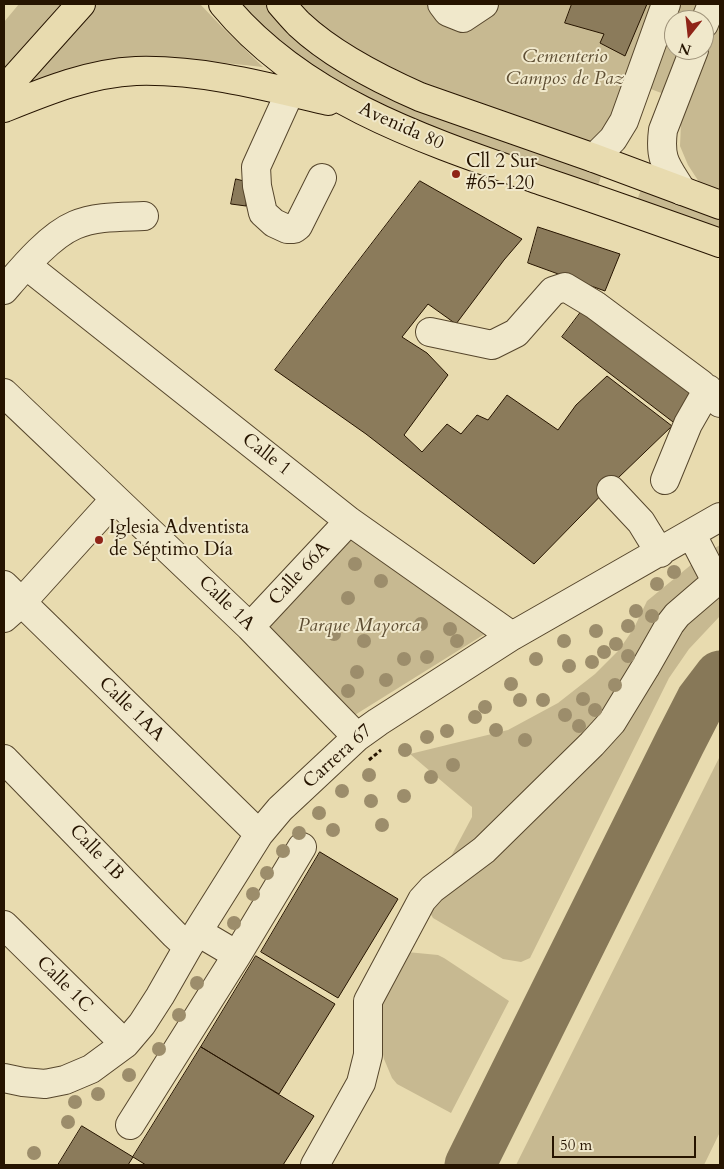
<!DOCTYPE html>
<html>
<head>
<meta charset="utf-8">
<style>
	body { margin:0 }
	#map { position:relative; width:724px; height:1169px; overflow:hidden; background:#e8dbaf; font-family:Cardo,serif }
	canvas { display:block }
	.frame { position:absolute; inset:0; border:5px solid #261400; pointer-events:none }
	.north { position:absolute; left:664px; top:10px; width:50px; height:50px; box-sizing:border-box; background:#f0e8cb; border:1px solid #9f937a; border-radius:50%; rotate:196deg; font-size:14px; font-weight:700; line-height:20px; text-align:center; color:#261400 }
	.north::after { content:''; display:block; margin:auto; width:18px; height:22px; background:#8f2418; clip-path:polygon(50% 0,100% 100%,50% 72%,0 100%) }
	.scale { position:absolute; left:552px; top:1136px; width:144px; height:22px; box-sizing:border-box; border:2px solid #261400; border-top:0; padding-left:6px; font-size:15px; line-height:18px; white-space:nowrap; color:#261400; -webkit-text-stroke:4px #f0e8cb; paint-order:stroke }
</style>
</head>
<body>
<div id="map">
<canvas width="724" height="1169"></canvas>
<div class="frame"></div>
<div class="north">N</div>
<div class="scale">50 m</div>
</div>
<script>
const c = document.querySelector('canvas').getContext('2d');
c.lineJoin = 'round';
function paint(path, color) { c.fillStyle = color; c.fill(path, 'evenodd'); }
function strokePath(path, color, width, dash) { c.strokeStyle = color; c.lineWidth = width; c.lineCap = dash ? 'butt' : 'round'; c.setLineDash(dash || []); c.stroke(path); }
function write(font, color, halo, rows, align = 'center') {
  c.font = font + ' Cardo,serif'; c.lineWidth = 4; c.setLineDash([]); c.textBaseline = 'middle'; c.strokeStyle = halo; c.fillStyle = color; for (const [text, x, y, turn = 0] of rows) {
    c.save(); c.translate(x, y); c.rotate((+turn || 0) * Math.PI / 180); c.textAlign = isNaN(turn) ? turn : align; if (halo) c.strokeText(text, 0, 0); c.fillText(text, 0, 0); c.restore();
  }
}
const green = new Path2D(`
	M 19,4 L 68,4 L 4,77 L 4,22 Z
	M 97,4 L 200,4 L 221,26 L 263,67 L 178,58 L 117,59 L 14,93 Z
	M 237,4 L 267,4 L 290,32 L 603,171 L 596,191 L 381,111 L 320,79 Z
	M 300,4 L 720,4 L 720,192 L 701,185 L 688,165 L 680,146 L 681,123 L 688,103 L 632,82 L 602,136 L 587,142 L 402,79 L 349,45 L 310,17 ZM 674,20 L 704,20 L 704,50 L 674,50 Z
	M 642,187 L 720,216 L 720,234 L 636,203 Z
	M 353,530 L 488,632 L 350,718 L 257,629 Z
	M 720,545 L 720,575 L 618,705 L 438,881 L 472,817 L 472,807 L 410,754 L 508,730 L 558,703 L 595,674 L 619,650 L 634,628 L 647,601 L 703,555 Z
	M 720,583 L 720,616 L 689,649 L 669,678 L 530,958 L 521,962 L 503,959 L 433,918 L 430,913 L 432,897 L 646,669 Z
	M 720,756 L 720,1132 L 704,1165 L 516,1165 Z
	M 407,952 L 438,955 L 444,958 L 509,1001 L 451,1113 L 397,1084 L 392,1078 L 384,1059 L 378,1031 L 379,1007 Z`);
const taxiway = new Path2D(`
	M 470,1165 L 680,742 L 701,701 L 720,676`);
const building = new Path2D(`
	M 572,4 L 647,4 L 625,56 L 600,43 L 604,34 L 565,23 Z
	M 236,179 L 248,182 L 246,206 L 231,204 Z
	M 420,181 L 522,239 L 504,260 L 456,324 L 428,304 L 402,337 L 427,353 L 448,375 L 404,435 L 422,452 L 447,424 L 461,434 L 477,415 L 488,420 L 507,395 L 558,430 L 576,405 L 607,376 L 672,426 L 618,478 L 534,564 L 366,434 L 275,370 Z
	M 538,227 L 620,254 L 605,291 L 528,263 Z
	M 584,308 L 700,396 L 677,425 L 562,337 Z
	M 320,852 L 398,899 L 338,998 L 261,952 Z
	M 256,956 L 335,1004 L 279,1094 L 201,1047 Z
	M 201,1047 L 314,1116 L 283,1165 L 146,1165 L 133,1157 Z
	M 82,1126 L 133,1157 L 128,1165 L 58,1165 Z`);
const path = new Path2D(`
	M 369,760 L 381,750`);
const minor = new Path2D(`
	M 442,4 L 448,12 L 463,18 L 484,4
	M 704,24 L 712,4
	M 290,92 L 256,167 L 257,186 L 263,213 L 274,223 L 287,229 L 294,229 L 298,226 L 322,178
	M 594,158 L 613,139 L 624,121 L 666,4
	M 682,191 C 667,166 659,161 663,130 L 694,50
	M 26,265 L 349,521 L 512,636
	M 4,290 C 22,269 49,236 75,225 C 96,216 121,217 144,216
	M 430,332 L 492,345 L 516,333 L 553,291 L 565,287 L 595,305 L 701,384 L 720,403
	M 4,393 L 250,627 L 357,737
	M 665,480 L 688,424 L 708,389
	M 611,490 L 641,522 L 660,553
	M 692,535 L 716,581
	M 4,585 L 259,834
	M 4,618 L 21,603 L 115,499
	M 250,627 L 349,521
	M 4,759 L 175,935 L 188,947
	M 4,925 L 125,1044
	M 198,932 L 237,955
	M 4,1078 L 23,1082 L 45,1084 L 65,1080 L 91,1069 L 125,1044 L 142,1024 L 160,996 L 188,947 L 259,834 L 280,809 L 357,737 L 378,722 L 512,636 L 720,517
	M 130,1125 L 237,955 L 302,847
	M 315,1165 L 361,1083 L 368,1055 L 368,1001 L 422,900 L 432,889 L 484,850 L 592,744 L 612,722 L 645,668 L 670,624 L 677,615 L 720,578`);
const major = new Path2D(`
	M 223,4 C 303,101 427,141 542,181 C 602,201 661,222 720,243
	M 281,4 C 287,11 293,18 299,24 C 332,55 379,79 420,97 L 594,158 L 720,205
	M 4,90 L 81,4
	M 4,108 C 46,91 90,73 136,71 C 201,69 265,86 328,101`);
const trees = [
	[355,564],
	[674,572],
	[381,581],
	[657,584],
	[348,598],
	[636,611],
	[652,616],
	[421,624],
	[628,626],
	[450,629],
	[596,631],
	[334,634],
	[364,641],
	[457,641],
	[564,641],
	[616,644],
	[604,652],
	[628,656],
	[427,657],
	[404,659],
	[536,659],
	[592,662],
	[569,666],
	[357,672],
	[386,680],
	[511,684],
	[615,685],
	[348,691],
	[583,699],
	[520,700],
	[543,700],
	[485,707],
	[595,710],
	[565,715],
	[475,717],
	[579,726],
	[496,730],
	[447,731],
	[427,737],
	[525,740],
	[405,750],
	[453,765],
	[369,775],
	[431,777],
	[342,791],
	[404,796],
	[371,801],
	[319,813],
	[382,825],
	[333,830],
	[299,833],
	[283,851],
	[267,873],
	[253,894],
	[234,923],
	[197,983],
	[179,1015],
	[159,1049],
	[129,1075],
	[98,1094],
	[75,1102],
	[68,1122],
	[34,1153]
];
const markers = [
	[456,174,5,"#8f2418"],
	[99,540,5,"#8f2418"]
];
const parkNames = [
	["Cementerio",565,58],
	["Campos de Paz",565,80],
	["Parque Mayorca",359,627]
];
const streetNames = [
	["Avenida 80",401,127,24],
	["Calle 1",266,455,38],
	["Calle 66A",300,574,-47],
	["Calle 1A",226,604,44],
	["Calle 1AA",131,710,44],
	["Carrera 67",338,757,-42],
	["Calle 1B",96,853,46],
	["Calle 1C",64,985,45]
];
const poiNames = [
	["Cll 2 Sur",466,163],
	["#65-120",466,185],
	["Iglesia Adventista",109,529],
	["de Séptimo Día",109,551]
];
paint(green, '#c7b991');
strokePath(taxiway, '#877858', 51);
paint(building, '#8b7b5b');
strokePath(building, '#261400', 1);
strokePath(minor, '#56462c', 30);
strokePath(major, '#261400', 30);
strokePath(path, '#261400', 3, [4, 2.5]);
strokePath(minor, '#f0e8cb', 28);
strokePath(major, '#e8dbaf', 28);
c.fillStyle = '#9c8d6b';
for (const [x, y] of trees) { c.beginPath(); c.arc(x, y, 7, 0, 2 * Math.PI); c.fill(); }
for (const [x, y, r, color] of markers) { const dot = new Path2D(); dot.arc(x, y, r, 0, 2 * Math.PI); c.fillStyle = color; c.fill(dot); strokePath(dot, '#f0e8cb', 2); }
write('italic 19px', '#5e4e33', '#f0e8cb', parkNames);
write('19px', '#261400', '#f0e8cb', streetNames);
write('19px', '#261400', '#f0e8cb', poiNames, 'left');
</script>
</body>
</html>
